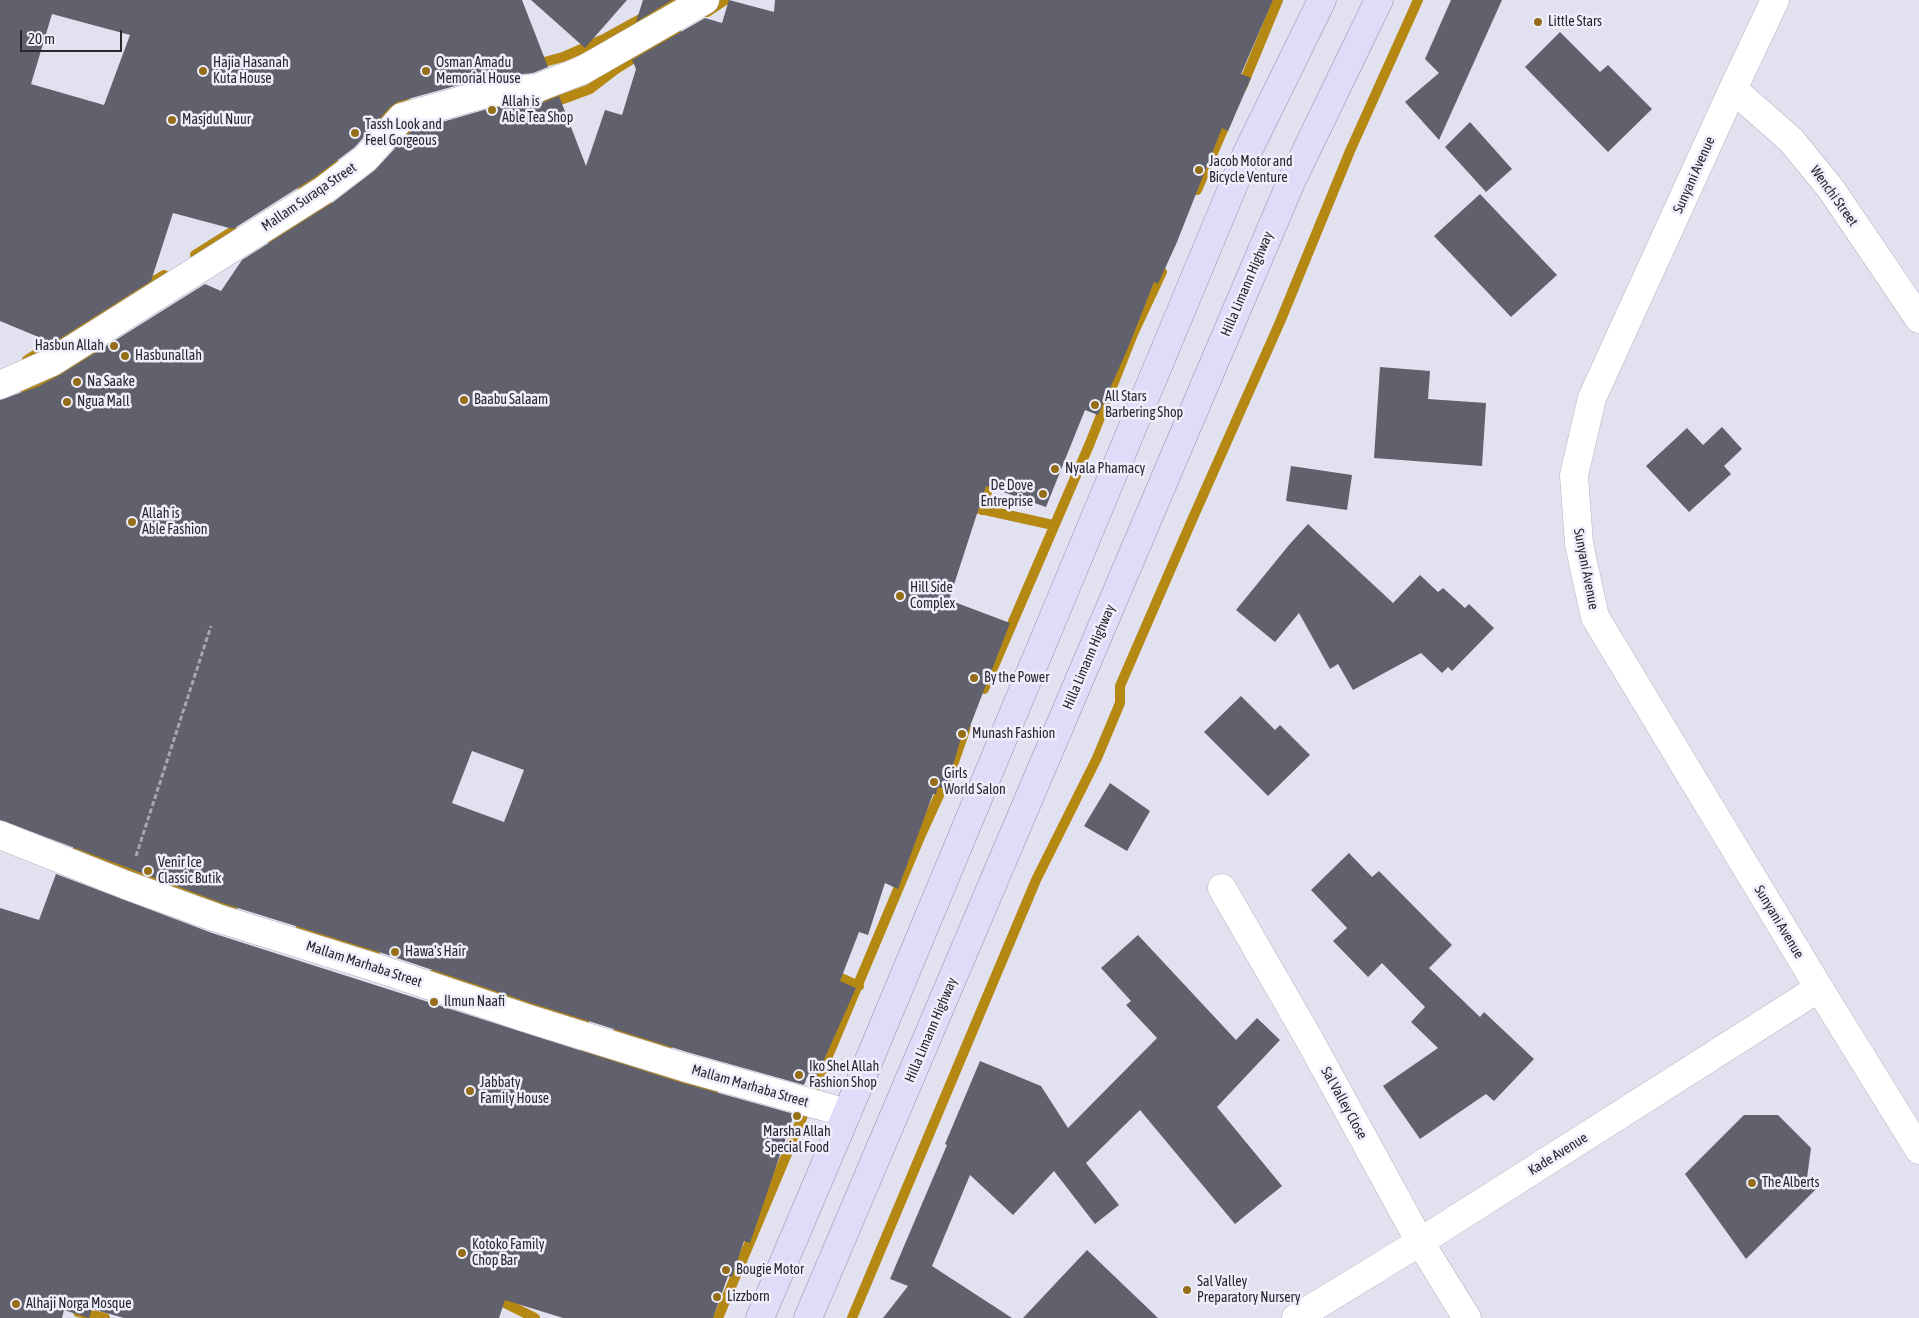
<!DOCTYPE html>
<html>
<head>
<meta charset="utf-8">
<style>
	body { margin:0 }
	#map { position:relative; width:1919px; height:1318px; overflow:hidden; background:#e2e1f0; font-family:"Asap Condensed",sans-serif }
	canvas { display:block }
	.scale { position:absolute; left:20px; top:30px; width:102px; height:22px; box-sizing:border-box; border:2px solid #28282d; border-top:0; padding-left:6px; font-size:15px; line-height:18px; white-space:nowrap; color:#28282d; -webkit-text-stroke:4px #efeefd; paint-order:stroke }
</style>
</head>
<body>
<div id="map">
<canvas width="1919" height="1318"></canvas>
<div class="scale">20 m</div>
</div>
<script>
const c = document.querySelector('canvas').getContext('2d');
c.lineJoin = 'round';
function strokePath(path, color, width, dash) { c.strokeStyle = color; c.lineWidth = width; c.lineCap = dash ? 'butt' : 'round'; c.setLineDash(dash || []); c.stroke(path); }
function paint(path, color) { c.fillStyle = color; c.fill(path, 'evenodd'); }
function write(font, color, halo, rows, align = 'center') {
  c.font = font + ' "Asap Condensed",sans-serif'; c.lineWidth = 5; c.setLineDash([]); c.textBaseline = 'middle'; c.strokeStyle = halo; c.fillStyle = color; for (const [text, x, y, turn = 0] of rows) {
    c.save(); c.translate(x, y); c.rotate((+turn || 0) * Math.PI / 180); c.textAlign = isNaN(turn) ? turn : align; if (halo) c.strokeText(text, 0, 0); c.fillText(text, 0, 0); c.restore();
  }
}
const stream = new Path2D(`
	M 707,12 L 725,0
	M 533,65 L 563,57 L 606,38 L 675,0
	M 1242,87 L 1278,0
	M 548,102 L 563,99 L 590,89 L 616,69 L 676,32
	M 493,104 L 531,105
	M 373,125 L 404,96 L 407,95
	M 392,144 L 421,127 L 439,119
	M 1197,190 L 1229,116
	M 302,191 L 333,161
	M 271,239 L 312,215 L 327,202
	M 195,255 L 233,231
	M 27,360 L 130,295 L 164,275
	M 25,394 L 61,373 L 92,353
	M 976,508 L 1053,525
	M 982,510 L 992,474
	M 984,689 L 1090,443 L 1133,334 L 1162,272
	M 78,848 L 122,870 L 163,881 L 233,906
	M 301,928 L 375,954
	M 830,973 L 859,986
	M 434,974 L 457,979 L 584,1022
	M 617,1033 L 668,1045
	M 585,1050 L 713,1093
	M 493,1297 L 535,1318
	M 78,1312 L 105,1318
	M 718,1318 L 920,837 L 953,765 L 966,727
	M 852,1318 L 1036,880 L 1097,758 L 1120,703 L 1120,686 L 1192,520 L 1280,322 L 1350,151 L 1418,0`);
const building = new Path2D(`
	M 0,0 L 522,0 L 548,67 L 533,73 L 484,78 L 397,102 L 390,107 L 355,147 L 315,177 L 233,229 L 173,213 L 151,281 L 53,343 L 0,321 ZM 52,14 L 130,35 L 104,105 L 31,84 Z
	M 531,0 L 627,0 L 585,48 Z
	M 643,0 L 672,0 L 636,22 Z
	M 729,0 L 774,12 L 775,0 L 1273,0 L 1241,74 L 1251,78 L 1228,131 L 1222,128 L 1177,242 L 1158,284 L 1154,282 L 1128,348 L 1098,415 L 1085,410 L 1046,507 L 986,486 L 949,600 L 1010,623 L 965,739 L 961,738 L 946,789 L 938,787 L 936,794 L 933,794 L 898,889 L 885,883 L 868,935 L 859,932 L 840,981 L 856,988 L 815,1080 L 807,1077 L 804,1085 L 687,1052 L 531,1003 L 382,953 L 222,903 L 0,820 L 0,400 L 37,387 L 60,375 L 205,284 L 221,291 L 242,260 L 332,203 L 375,170 L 411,131 L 491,108 L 539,104 L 559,96 L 586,166 L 605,110 L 622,115 L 636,69 L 632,60 L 705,18 L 722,23 ZM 472,751 L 524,770 L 504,822 L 452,803 Z
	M 1451,0 L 1502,0 L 1439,140 L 1405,102 L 1439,73 L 1425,59 Z
	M 1560,32 L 1600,72 L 1608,65 L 1652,109 L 1608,152 L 1525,67 Z
	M 1470,122 L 1512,169 L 1486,192 L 1445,147 Z
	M 1480,194 L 1557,275 L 1511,317 L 1434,236 Z
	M 1380,367 L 1430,371 L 1428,399 L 1486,403 L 1482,466 L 1374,458 Z
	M 1722,427 L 1742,449 L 1724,466 L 1731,474 L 1689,512 L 1646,466 L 1687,428 L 1703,445 Z
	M 1291,466 L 1352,475 L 1347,510 L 1286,501 Z
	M 1308,524 L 1393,603 L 1420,575 L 1438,592 L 1443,588 L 1465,608 L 1469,604 L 1494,628 L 1452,671 L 1448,667 L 1442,673 L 1421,653 L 1353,690 L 1338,664 L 1330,669 L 1299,613 L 1275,642 L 1236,610 L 1289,545 Z
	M 1241,696 L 1275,730 L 1280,725 L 1310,755 L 1268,796 L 1204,732 Z
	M 1110,783 L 1150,811 L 1127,851 L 1084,826 Z
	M 1349,853 L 1372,877 L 1379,871 L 1452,945 L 1429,968 L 1480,1017 L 1484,1012 L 1534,1059 L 1494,1101 L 1486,1094 L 1420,1139 L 1383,1086 L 1438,1048 L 1411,1022 L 1425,1007 L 1382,963 L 1368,977 L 1333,941 L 1347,928 L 1311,890 Z
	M 56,874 L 212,933 L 679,1082 L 794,1114 L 750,1243 L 744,1241 L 732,1277 L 728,1276 L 713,1318 L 563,1318 L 505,1300 L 499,1318 L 124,1318 L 92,1309 L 89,1318 L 64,1310 L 62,1318 L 0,1318 L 0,908 L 39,920 Z
	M 1138,935 L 1236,1040 L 1257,1018 L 1280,1040 L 1217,1107 L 1282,1186 L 1235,1224 L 1140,1110 L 1086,1163 L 1119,1205 L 1095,1224 L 1054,1171 L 1013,1215 L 970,1175 L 932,1266 L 1012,1318 L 883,1318 L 908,1286 L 890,1279 L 947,1145 L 945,1144 L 980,1061 L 1041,1086 L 1068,1128 L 1157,1038 L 1126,1005 L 1131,1001 L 1101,968 Z
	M 1744,1115 L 1778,1115 L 1811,1148 L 1807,1178 L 1817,1188 L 1746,1259 L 1685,1174 Z
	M 1087,1250 L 1158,1318 L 1023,1318 Z`);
const path = new Path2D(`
	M 136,856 L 211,626`);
const minor = new Path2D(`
	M 1775,0 L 1733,89 L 1592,398 L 1574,475 L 1579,544 L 1595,617 L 1819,988 L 1919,1150
	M 1733,89 L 1791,140 L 1831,189 L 1919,319
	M 0,385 L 52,362 L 324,190 L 366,158 L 402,117 L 488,93 L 537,88 L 583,70 L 705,0
	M 0,835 L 126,885 L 217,918 L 377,968 L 526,1018 L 683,1067 L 847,1113
	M 1222,888 L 1309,1039 L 1420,1242 L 1467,1318
	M 1296,1318 L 1420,1242 L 1819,988`);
const major = new Path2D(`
	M 760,1318 L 847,1113 L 1246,155 L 1322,0
	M 808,1318 L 1291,182 L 1379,0`);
const markers = [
	[1538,22,5,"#946f18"],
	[203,71,5,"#946f18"],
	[426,71,5,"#946f18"],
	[492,110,5,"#946f18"],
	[172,120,5,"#946f18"],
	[355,133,5,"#946f18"],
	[1199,170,5,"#946f18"],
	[114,346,5,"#946f18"],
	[125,356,5,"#946f18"],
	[77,382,5,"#946f18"],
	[464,400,5,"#946f18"],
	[67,402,5,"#946f18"],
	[1095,405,5,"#946f18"],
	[1055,469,5,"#946f18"],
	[1043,494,5,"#946f18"],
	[132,522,5,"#946f18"],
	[900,596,5,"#946f18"],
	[974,678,5,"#946f18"],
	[962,734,5,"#946f18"],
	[934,782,5,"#946f18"],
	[148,871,5,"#946f18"],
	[395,952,5,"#946f18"],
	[434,1002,5,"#946f18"],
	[799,1075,5,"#946f18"],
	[470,1091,5,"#946f18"],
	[797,1116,5,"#946f18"],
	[1752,1183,5,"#946f18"],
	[462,1253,5,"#946f18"],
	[726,1270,5,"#946f18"],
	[1187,1290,5,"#946f18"],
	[717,1297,5,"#946f18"],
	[16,1304,5,"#946f18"]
];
const poiNames = [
	["Little Stars",1548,22],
	["Hajia Hasanah",213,63],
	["Kuta House",213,79],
	["Osman Amadu",436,63],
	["Memorial House",436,79],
	["Allah is",502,102],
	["Able Tea Shop",502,118],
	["Masjdul Nuur",182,120],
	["Tassh Look and",365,125],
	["Feel Gorgeous",365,141],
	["Jacob Motor and",1209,162],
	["Bicycle Venture",1209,178],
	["Hasbun Allah",104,346,"right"],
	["Hasbunallah",135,356],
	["Na Saake",87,382],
	["All Stars",1105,397],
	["Barbering Shop",1105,413],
	["Baabu Salaam",474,400],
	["Ngua Mall",77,402],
	["Nyala Phamacy",1065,469],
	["De Dove",1033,486,"right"],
	["Entreprise",1033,502,"right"],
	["Allah is",142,514],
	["Able Fashion",142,530],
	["Hill Side",910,588],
	["Complex",910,604],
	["By the Power",984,678],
	["Munash Fashion",972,734],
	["Girls",944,774],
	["World Salon",944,790],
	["Venir Ice",158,863],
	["Classic Butik",158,879],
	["Hawa's Hair",405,952],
	["Ilmun Naafi",444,1002],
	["Iko Shel Allah",809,1067],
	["Fashion Shop",809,1083],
	["Jabbaty",480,1083],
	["Family House",480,1099],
	["Marsha Allah",797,1132,"center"],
	["Special Food",797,1148,"center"],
	["The Alberts",1762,1183],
	["Kotoko Family",472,1245],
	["Chop Bar",472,1261],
	["Bougie Motor",736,1270],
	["Sal Valley",1197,1282],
	["Preparatory Nursery",1197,1298],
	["Lizzborn",727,1297],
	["Alhaji Norga Mosque",26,1304]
];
const streetNames = [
	["Sunyani Avenue",1694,175,-66],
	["Wenchi Street",1834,196,54],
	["Mallam Suraqa Street",309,197,-34],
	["Hilla Limann Highway",1247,284,-67],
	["Sunyani Avenue",1586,569,79],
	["Hilla Limann Highway",1089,657,-67],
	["Sunyani Avenue",1779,922,59],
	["Mallam Marhaba Street",364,964,18],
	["Hilla Limann Highway",931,1030,-67],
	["Mallam Marhaba Street",750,1086,16],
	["Sal Valley Close",1344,1103,61],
	["Kade Avenue",1558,1154,-32]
];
strokePath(stream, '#b58813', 10);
paint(building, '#61606d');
strokePath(minor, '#b4b3c2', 29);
strokePath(major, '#918eaf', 29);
strokePath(path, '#a7a6b2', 3, [5, 2.5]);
strokePath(minor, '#fff', 28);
strokePath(major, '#dfdcf9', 28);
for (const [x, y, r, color] of markers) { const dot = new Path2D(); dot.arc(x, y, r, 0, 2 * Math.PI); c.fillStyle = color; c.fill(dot); strokePath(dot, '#efeefd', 2); }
write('14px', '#28282d', '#efeefd', poiNames, 'left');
write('14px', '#28282d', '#efeefd', streetNames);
</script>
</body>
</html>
